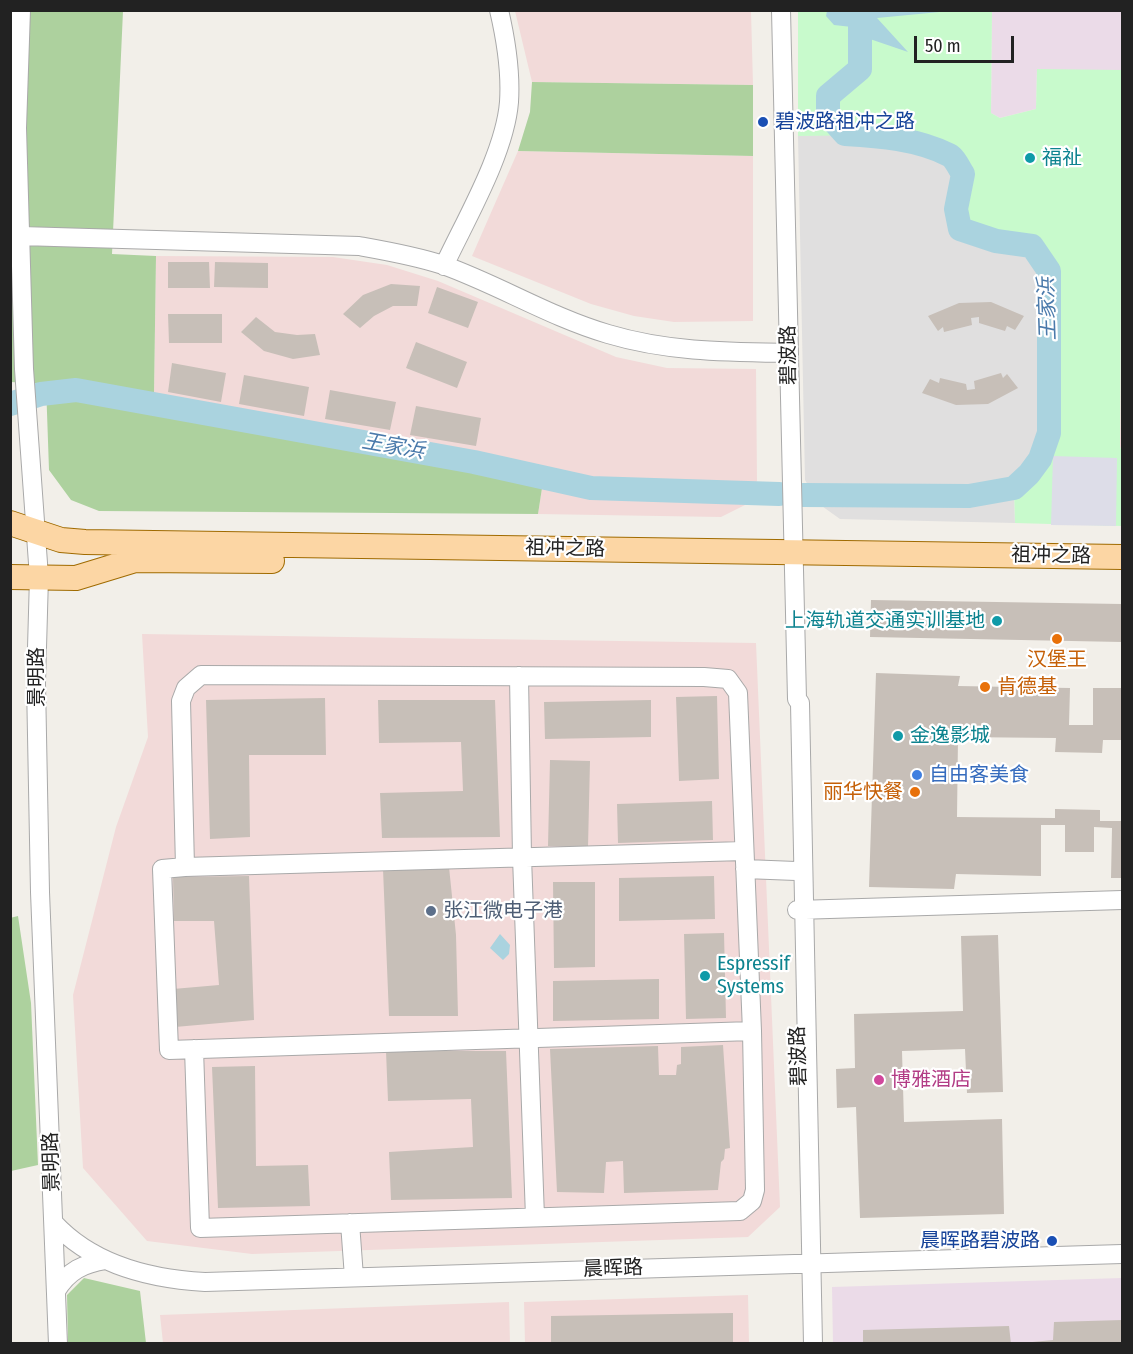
<!DOCTYPE html>
<html>
<head>
<meta charset="utf-8">
<style>
	body { margin:0 }
	#map { position:relative; width:1133px; height:1354px; overflow:hidden; background:#f2efe9; font-family:"Fira Sans Condensed",sans-serif }
	canvas { display:block }
	.frame { position:absolute; inset:0; border:12px solid #222; pointer-events:none }
	.scale { position:absolute; left:914px; top:36px; width:100px; height:27px; box-sizing:border-box; border:3px solid #222; border-top:0; padding-left:8px; font-size:18px; line-height:21px; white-space:nowrap; color:#222; -webkit-text-stroke:4px #fff; paint-order:stroke }
</style>
</head>
<body>
<div id="map">
<canvas width="1133" height="1354"></canvas>
<div class="frame"></div>
<div class="scale">50 m</div>
</div>
<script>
const c = document.querySelector('canvas').getContext('2d');
c.lineJoin = 'round';
function paint(path, color) { c.fillStyle = color; c.fill(path, 'evenodd'); }
function strokePath(path, color, width, dash) { c.strokeStyle = color; c.lineWidth = width; c.lineCap = dash ? 'butt' : 'round'; c.setLineDash(dash || []); c.stroke(path); }
function write(font, color, halo, rows, align = 'center') {
  c.font = font + ' "Fira Sans Condensed","Noto Sans SC",sans-serif'; c.lineWidth = 4.5; c.setLineDash([]); c.textBaseline = 'middle'; c.strokeStyle = halo; c.fillStyle = color; for (const [text, x, y, turn = 0] of rows) {
    c.save(); c.translate(x, y); c.rotate((+turn || 0) * Math.PI / 180); c.textAlign = isNaN(turn) ? turn : align; if (halo) c.strokeText(text, 0, 0); c.fillText(text, 0, 0); c.restore();
  }
}
const residential = new Path2D(`
	M 845,134 L 875,135 L 908,141 L 951,156 L 963,174 L 956,209 L 1032,246 L 1049,271 L 1049,433 L 1040,459 L 1014,488 L 1015,523 L 840,519 L 819,504 L 805,480 L 798,136 Z`);
const commercial = new Path2D(`
	M 515,11 L 751,11 L 753,85 L 532,82 Z
	M 518,151 L 753,156 L 753,321 L 674,322 L 634,316 L 591,304 L 472,256 Z
	M 156,256 L 333,257 L 387,265 L 438,281 L 616,357 L 667,368 L 756,369 L 757,481 L 747,504 L 721,517 L 538,514 L 545,469 L 154,394 Z
	M 1122,270 L 1122,454 L 1120,447 Z
	M 142,634 L 756,643 L 780,1207 L 748,1237 L 252,1254 L 147,1241 L 83,1168 L 73,995 L 116,827 L 148,737 Z
	M 748,1295 L 749,1343 L 525,1343 L 524,1302 Z
	M 509,1302 L 510,1344 L 163,1343 L 160,1315 Z`);
const industrial = new Path2D(`
	M 992,11 L 1122,11 L 1122,70 L 1037,70 L 1036,109 L 1000,118 L 991,113 Z
	M 1122,1278 L 1122,1343 L 833,1343 L 832,1287 Z`);
const forest = new Path2D(`
	M 11,11 L 123,11 L 112,254 L 156,256 L 154,394 L 545,469 L 538,514 L 99,511 L 71,500 L 49,470 L 46,384 L 11,382 Z
	M 532,82 L 753,85 L 753,156 L 518,151 L 530,112 Z
	M 18,916 L 31,1003 L 38,1165 L 11,1171 L 10,918 Z
	M 84,1278 L 140,1291 L 146,1343 L 68,1343 L 67,1295 Z`);
const park = new Path2D(`
	M 798,11 L 992,11 L 991,113 L 1000,118 L 1036,109 L 1037,69 L 1122,70 L 1120,446 L 1122,454 L 1122,526 L 1015,523 L 1014,488 L 1040,459 L 1049,433 L 1049,271 L 1032,246 L 996,241 L 960,229 L 956,209 L 963,174 L 951,156 L 908,141 L 875,135 L 798,136 Z`);
const plaza = new Path2D(`
	M 1053,456 L 1117,458 L 1116,526 L 1051,525 Z`);
const water = new Path2D(`
	M 827,11 L 827,10 L 950,11 L 877,18 L 908,52 L 867,38 L 852,27 L 834,25 L 826,16 Z
	M 500,934 L 510,945 L 509,954 L 503,960 L 490,948 Z`);
const river = new Path2D(`
	M 10,404 L 41,394 L 76,390 L 474,462 L 591,488 L 779,494
	M 803,495 L 969,496 L 1014,488 L 1029,474 L 1040,459 L 1049,433 L 1049,271 L 1032,246 L 996,241 L 960,229 L 956,209 L 963,174 C 959,168 955,158 949,155 C 918,139 879,136 845,134 L 828,115 L 828,96 L 860,69 L 860,15 L 856,10`);
const building = new Path2D(`
	M 168,262 L 209,262 L 210,288 L 168,288 Z
	M 215,262 L 268,263 L 268,288 L 214,287 Z
	M 391,284 L 420,286 L 417,306 L 393,306 L 374,316 L 360,328 L 343,314 L 363,295 Z
	M 437,287 L 478,302 L 468,328 L 428,313 Z
	M 991,302 L 1024,316 L 1015,330 L 1007,326 L 1005,331 L 979,323 L 979,317 L 971,318 L 972,325 L 944,332 L 943,327 L 938,331 L 928,316 L 959,303 Z
	M 168,314 L 222,314 L 222,343 L 169,343 Z
	M 256,317 L 275,332 L 297,335 L 315,334 L 320,355 L 293,359 L 264,351 L 241,332 Z
	M 416,342 L 467,362 L 457,388 L 406,368 Z
	M 172,363 L 226,373 L 221,402 L 168,392 Z
	M 1001,373 L 1003,378 L 1007,374 L 1018,388 L 988,404 L 956,405 L 922,393 L 930,379 L 939,383 L 940,378 L 966,384 L 967,390 L 975,389 L 974,381 Z
	M 244,375 L 309,387 L 304,416 L 239,404 Z
	M 330,390 L 396,402 L 390,430 L 325,419 Z
	M 416,406 L 481,418 L 476,446 L 410,435 Z
	M 871,600 L 1122,604 L 1122,642 L 870,637 Z
	M 876,673 L 960,676 L 958,686 L 1070,688 L 1069,725 L 1093,725 L 1093,688 L 1122,688 L 1122,740 L 1103,740 L 1102,753 L 1055,752 L 1056,738 L 958,737 L 957,817 L 1055,818 L 1055,809 L 1100,810 L 1100,821 L 1122,821 L 1122,878 L 1111,878 L 1112,828 L 1094,827 L 1094,852 L 1065,852 L 1065,825 L 1041,825 L 1041,876 L 956,874 L 954,889 L 869,887 Z
	M 717,696 L 719,779 L 679,781 L 676,697 Z
	M 325,698 L 326,755 L 249,755 L 250,837 L 210,839 L 206,700 Z
	M 378,700 L 495,700 L 500,837 L 382,838 L 380,793 L 463,791 L 461,742 L 379,743 Z
	M 651,700 L 651,737 L 545,739 L 544,702 Z
	M 550,760 L 590,761 L 588,847 L 548,846 Z
	M 712,801 L 713,840 L 618,843 L 617,804 Z
	M 449,867 L 456,935 L 458,1016 L 389,1016 L 383,869 Z
	M 249,876 L 254,1020 L 175,1027 L 173,989 L 219,985 L 214,921 L 174,921 L 173,877 Z
	M 714,876 L 715,919 L 619,921 L 619,878 Z
	M 553,882 L 595,882 L 595,967 L 554,968 Z
	M 724,933 L 726,1018 L 686,1019 L 684,934 Z
	M 998,935 L 1003,1092 L 967,1093 L 965,1049 L 902,1051 L 904,1122 L 1002,1119 L 1004,1214 L 860,1218 L 856,1107 L 837,1108 L 836,1069 L 855,1068 L 854,1014 L 963,1011 L 961,936 Z
	M 659,979 L 659,1019 L 553,1021 L 553,981 Z
	M 723,1045 L 730,1148 L 725,1149 L 724,1159 L 721,1162 L 718,1190 L 624,1193 L 623,1161 L 606,1162 L 604,1193 L 557,1192 L 550,1049 L 658,1046 L 659,1075 L 676,1075 L 677,1065 L 681,1064 L 681,1047 Z
	M 386,1051 L 506,1051 L 512,1198 L 391,1200 L 389,1152 L 473,1147 L 471,1099 L 388,1101 Z
	M 255,1066 L 256,1166 L 308,1165 L 310,1206 L 218,1208 L 212,1067 Z
	M 733,1313 L 733,1344 L 551,1344 L 551,1316 Z
	M 1122,1320 L 1122,1344 L 1012,1344 L 1053,1340 L 1054,1322 Z
	M 1009,1326 L 1011,1344 L 863,1344 L 863,1330 Z`);
const minor = new Path2D(`
	M 21,10 L 17,128 L 24,369 L 39,577 L 36,683 L 40,892 L 58,1344
	M 781,10 L 797,699 L 800,703 L 813,1344
	M 21,236 L 359,246 C 387,251 416,256 443,265 C 499,285 550,317 608,334 C 668,352 727,352 789,353
	M 444,266 C 466,219 505,153 509,102 C 511,72 506,40 499,10
	M 519,676 L 522,857 L 535,1217
	M 185,867 L 162,869 L 169,1050 L 752,1031
	M 745,869 L 796,871
	M 797,910 L 1122,900
	M 194,1049 L 200,1228 L 740,1211 L 752,1201 L 755,1190 L 752,1031 L 738,693 L 728,679 L 704,677 L 201,675 L 186,688 L 181,701 L 185,867 L 744,851
	M 54,1223 C 92,1264 150,1279 205,1282 L 1122,1254
	M 350,1223 L 354,1277
	M 56,1291 C 69,1270 83,1264 106,1260`);
const major = new Path2D(`
	M 10,523 L 61,540 L 85,542 L 1122,557
	M 10,577 L 76,578 L 135,560 L 272,561`);
const markers = [
	[763,122,6,"#1a4fb4"],
	[1030,158,6,"#0f9aa8"],
	[997,621,6,"#0f9aa8"],
	[1057,639,6,"#e8710a"],
	[985,687,6,"#e8710a"],
	[898,736,6,"#0f9aa8"],
	[917,775,6,"#3f7fe0"],
	[915,792,6,"#e8710a"],
	[431,911,6,"#5c6f8a"],
	[705,976,6,"#0f9aa8"],
	[879,1080,6,"#d1479c"],
	[1052,1241,6,"#1a4fb4"]
];
const transitNames = [
	["碧波路祖冲之路",775,122],
	["晨晖路碧波路",1040,1241,"right"]
];
const cultureNames = [
	["福祉",1042,158],
	["上海轨道交通实训基地",985,621,"right"],
	["金逸影城",910,736],
	["Espressif",717,964],
	["Systems",717,987]
];
const streetNames = [
	["碧波路",789,355,-91],
	["祖冲之路",565,549,1],
	["祖冲之路",1051,556,1],
	["景明路",37,677,-90],
	["碧波路",799,1056,-92],
	["景明路",52,1162,-92],
	["晨晖路",613,1269,-2]
];
const foodNames = [
	["汉堡王",1057,660],
	["肯德基",997,687,"left"],
	["丽华快餐",903,792,"right"]
];
const shopNames = [
	["自由客美食",929,775]
];
const serviceNames = [
	["张江微电子港",443,911]
];
const hotelNames = [
	["博雅酒店",891,1080]
];
const waterNames = [
	["王家浜",1048,309,-92],
	["王家浜",393,447,10]
];
paint(residential, '#e0dfdf');
paint(commercial, '#f2dad9');
paint(industrial, '#ebdbe8');
paint(forest, '#add19e');
paint(park, '#c8facc');
paint(plaza, '#dddde8');
paint(water, '#aad3df');
strokePath(river, '#aad3df', 24);
paint(building, '#c7bfb8');
strokePath(minor, '#a9a9a9', 20);
strokePath(major, '#a06b00', 26);
strokePath(minor, '#fff', 18);
strokePath(major, '#fcd6a4', 24);
for (const [x, y, r, color] of markers) { const dot = new Path2D(); dot.arc(x, y, r, 0, 2 * Math.PI); c.fillStyle = color; c.fill(dot); strokePath(dot, '#fff', 2); }
write('20px', '#164399', '#fff', transitNames, 'left');
write('20px', '#0d838f', '#fff', cultureNames, 'left');
write('20px', '#222', '#fff', streetNames);
write('20px', '#c56008', '#fff', foodNames);
write('20px', '#366cbe', '#fff', shopNames, 'left');
write('20px', '#4e5e75', '#fff', serviceNames, 'left');
write('20px', '#b23c85', '#fff', hotelNames, 'left');
write('italic 21px', '#4a7aab', '#fff', waterNames);
</script>
</body>
</html>
